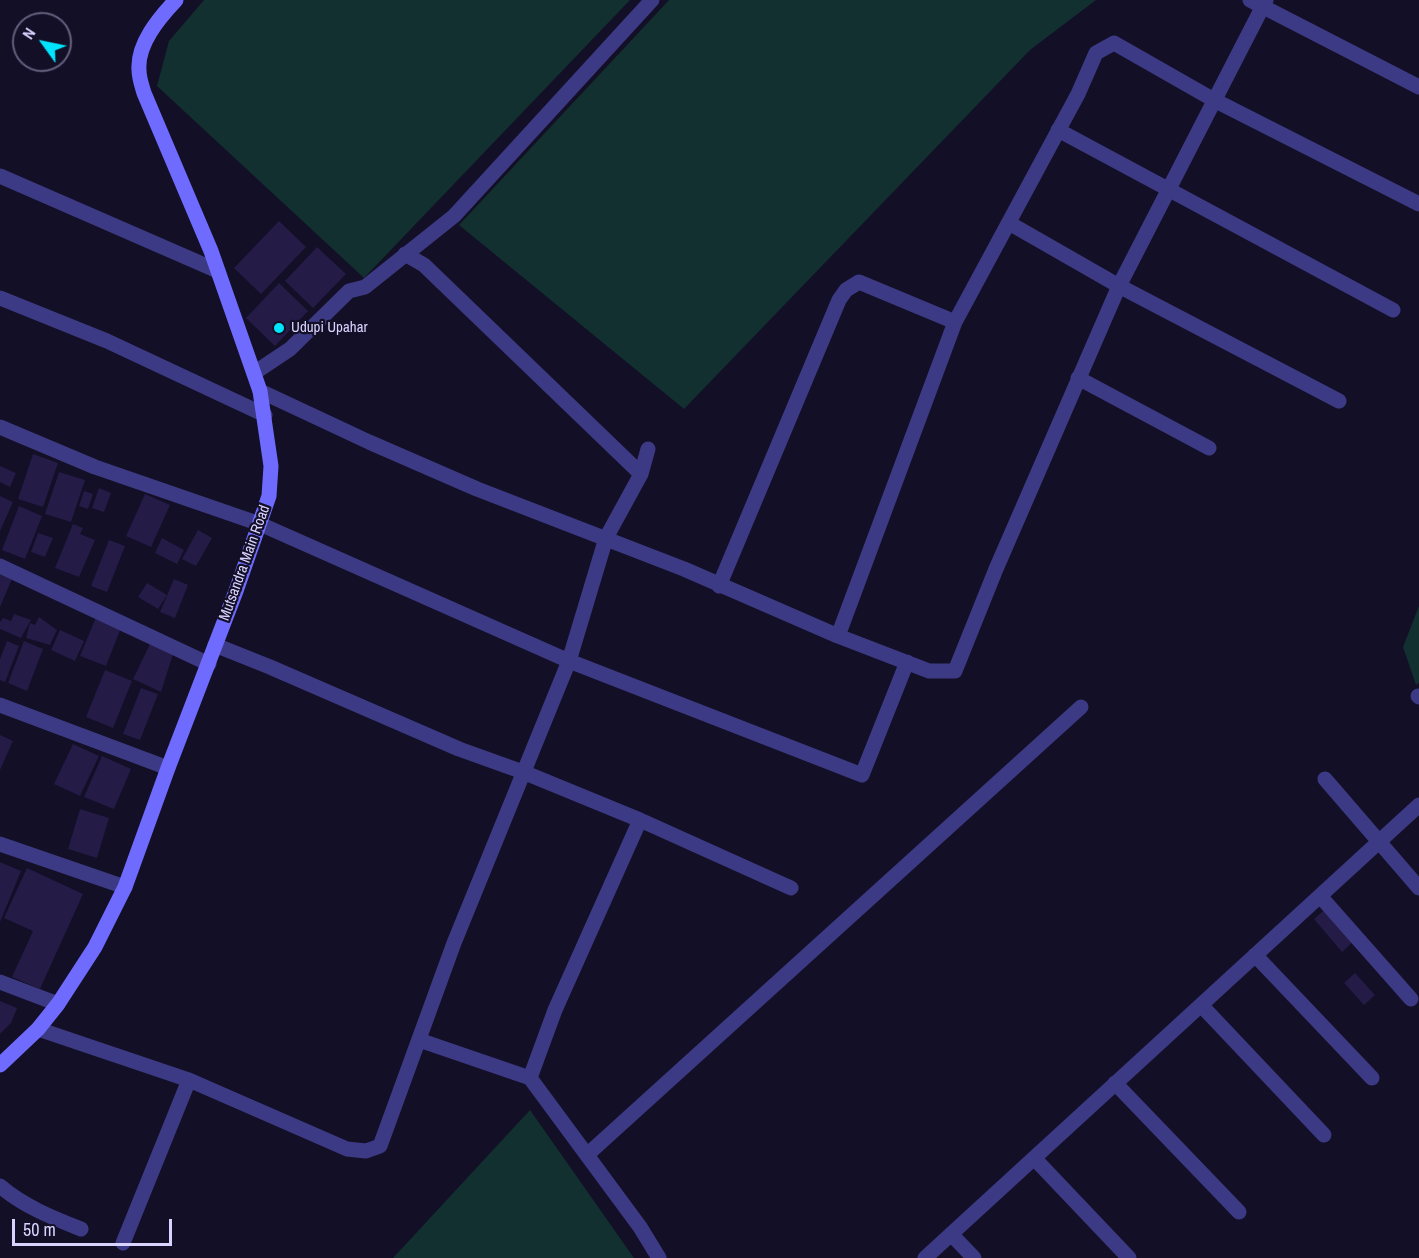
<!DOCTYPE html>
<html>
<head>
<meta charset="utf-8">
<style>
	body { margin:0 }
	#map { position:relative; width:1419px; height:1258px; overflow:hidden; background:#130f26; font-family:"Archivo Narrow",sans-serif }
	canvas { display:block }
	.north { position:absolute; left:12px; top:12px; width:60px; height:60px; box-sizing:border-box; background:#130f26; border:2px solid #625e7d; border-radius:50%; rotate:303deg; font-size:16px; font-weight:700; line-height:24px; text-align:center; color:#d9d4ff }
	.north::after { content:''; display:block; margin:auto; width:21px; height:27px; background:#00e5ff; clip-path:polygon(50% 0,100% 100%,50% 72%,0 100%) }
	.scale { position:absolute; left:12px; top:1219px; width:160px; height:27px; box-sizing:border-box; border:3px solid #d9d4ff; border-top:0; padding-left:8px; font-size:18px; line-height:21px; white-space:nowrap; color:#d9d4ff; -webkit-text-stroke:4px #130f26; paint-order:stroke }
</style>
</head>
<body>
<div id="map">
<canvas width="1419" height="1258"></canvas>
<div class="north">N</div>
<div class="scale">50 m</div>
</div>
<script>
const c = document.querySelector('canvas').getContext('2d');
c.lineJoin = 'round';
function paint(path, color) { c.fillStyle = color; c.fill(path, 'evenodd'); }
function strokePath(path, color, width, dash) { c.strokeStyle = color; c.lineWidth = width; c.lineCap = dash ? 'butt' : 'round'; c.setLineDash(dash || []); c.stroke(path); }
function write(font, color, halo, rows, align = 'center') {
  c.font = font + ' "Archivo Narrow",sans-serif'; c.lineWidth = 4.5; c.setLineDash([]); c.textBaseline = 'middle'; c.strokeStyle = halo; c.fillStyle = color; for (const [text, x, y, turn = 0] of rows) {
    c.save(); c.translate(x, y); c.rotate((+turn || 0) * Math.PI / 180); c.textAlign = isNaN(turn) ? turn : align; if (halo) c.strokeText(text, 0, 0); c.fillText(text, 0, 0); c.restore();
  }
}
const green = new Path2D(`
	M 204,0 L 630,0 L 364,278 L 157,86 L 169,41 Z
	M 669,0 L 1096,0 L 1030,50 L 684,409 L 459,225 Z
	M 1419,606 L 1419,683 L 1416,685 L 1403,647 Z
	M 530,1110 L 634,1258 L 393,1258 Z`);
const building = new Path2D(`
	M 279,221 L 306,247 L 261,294 L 234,268 Z
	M 317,247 L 346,274 L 313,308 L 285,281 Z
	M 279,283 L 308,311 L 275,346 L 246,318 Z
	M 33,454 L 58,463 L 43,507 L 18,499 Z
	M 0,466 L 16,473 L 10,487 L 0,482 Z
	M 59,472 L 85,480 L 71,522 L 45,514 Z
	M 99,488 L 111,493 L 104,512 L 92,508 Z
	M 84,491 L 93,494 L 88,509 L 79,506 Z
	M 145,494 L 170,505 L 151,547 L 126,536 Z
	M 0,496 L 13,502 L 0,531 Z
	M 19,506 L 42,516 L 25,559 L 2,550 Z
	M 73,524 L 83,528 L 80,534 L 95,540 L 79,577 L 55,568 Z
	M 198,530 L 212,538 L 196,566 L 182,559 Z
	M 38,533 L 53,538 L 45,557 L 31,552 Z
	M 162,538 L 184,550 L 177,564 L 155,553 Z
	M 109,540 L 125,546 L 107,592 L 91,586 Z
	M 0,574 L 12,579 L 0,607 Z
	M 174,579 L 188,585 L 175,618 L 160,612 Z
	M 147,583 L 167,595 L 158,609 L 138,597 Z
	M 14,614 L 31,620 L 21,638 L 0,629 L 0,622 L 3,618 L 11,621 Z
	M 97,615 L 122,625 L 106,666 L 80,656 Z
	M 39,617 L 57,630 L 50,645 L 26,638 L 30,623 L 35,625 Z
	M 60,630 L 84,641 L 75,661 L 51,650 Z
	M 7,641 L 19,646 L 5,682 L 0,680 L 0,659 Z
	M 24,641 L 43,649 L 27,691 L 8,683 Z
	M 150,644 L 173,654 L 161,692 L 133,679 Z
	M 105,670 L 132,681 L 113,728 L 86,717 Z
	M 141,688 L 158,694 L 140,740 L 123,734 Z
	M 0,735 L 13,741 L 0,770 Z
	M 73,744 L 99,756 L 80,796 L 54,784 Z
	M 102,756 L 131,769 L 114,809 L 84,797 Z
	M 80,809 L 109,818 L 97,858 L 68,849 Z
	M 0,862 L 21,871 L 0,922 Z
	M 27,868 L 83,894 L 40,989 L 12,977 L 33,931 L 4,918 Z
	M 1328,907 L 1355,940 L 1342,952 L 1314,919 Z
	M 1355,973 L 1375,995 L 1364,1005 L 1344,983 Z
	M 0,1001 L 17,1008 L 11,1023 L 0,1034 Z`);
const street = new Path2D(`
	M 1250,0 L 1419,87
	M 1058,130 L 1393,310
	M 0,176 L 218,271
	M 1009,223 L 1119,286 L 1339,401
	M 405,254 L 424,265 L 641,474
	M 0,298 L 107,341 L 265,415
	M 254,373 L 290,349 L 349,291 L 365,287 L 454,216 L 652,0
	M 1078,378 L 1209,448
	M 260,391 L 369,442 L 477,489 L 684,569 L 838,636 L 929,671 L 955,671 L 996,569 L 1119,286 L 1266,0
	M 0,427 L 95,467 L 260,524 L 569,661 L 862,775 L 907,662
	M 0,566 L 209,664
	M 719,586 L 839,300 L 846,290 L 859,282 L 955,322
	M 838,636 L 955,322 L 1078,94 L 1096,53 L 1114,43 L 1214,100 L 1419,204
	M 215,645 L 270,667 L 459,749 L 523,772 L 640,820 L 791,888
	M 1418,696 L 1419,697
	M 0,705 L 168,768
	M 1325,779 L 1419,888
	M 0,844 L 125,887
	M 1320,896 L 1411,999
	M 1255,955 L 1372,1078
	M 0,982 L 58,1004
	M 1201,1005 L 1324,1135
	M 38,1029 L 189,1080 L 347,1149 L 366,1151 L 380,1146 L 454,943 L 569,661 L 606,538 L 641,474 L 648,449
	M 419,1040 L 530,1078 L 640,1227 L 659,1258
	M 530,1078 L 555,1010 L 640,820
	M 1115,1083 L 1239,1212
	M 588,1154 L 1081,707
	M 1034,1158 L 1129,1258
	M 0,1186 C 23,1206 53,1218 81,1229
	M 951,1234 L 974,1258
	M 123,1243 L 189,1080
	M 925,1258 L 1419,805`);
const secondary = new Path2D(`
	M 0,1065 L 38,1029 L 58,1004 L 95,947 L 125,887 L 168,768 L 236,591 L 269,496 L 271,466 L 260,391 L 211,251 L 144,93 C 142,86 139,78 139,70 C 137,44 159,18 176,0`);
const markers = [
	[279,328,6,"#00e5ff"]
];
const poiNames = [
	["Udupi Upahar",291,328]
];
const streetNames = [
	["Mutsandra Main Road",245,563,-70]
];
paint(green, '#12302f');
paint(building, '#241b47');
strokePath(street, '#3d3a85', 15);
strokePath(secondary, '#6f6bff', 15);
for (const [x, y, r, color] of markers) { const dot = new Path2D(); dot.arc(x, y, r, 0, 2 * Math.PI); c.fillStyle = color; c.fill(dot); strokePath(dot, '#130f26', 2); }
write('15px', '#d9d4ff', '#130f26', poiNames, 'left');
write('15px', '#d9d4ff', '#130f26', streetNames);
</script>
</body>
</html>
